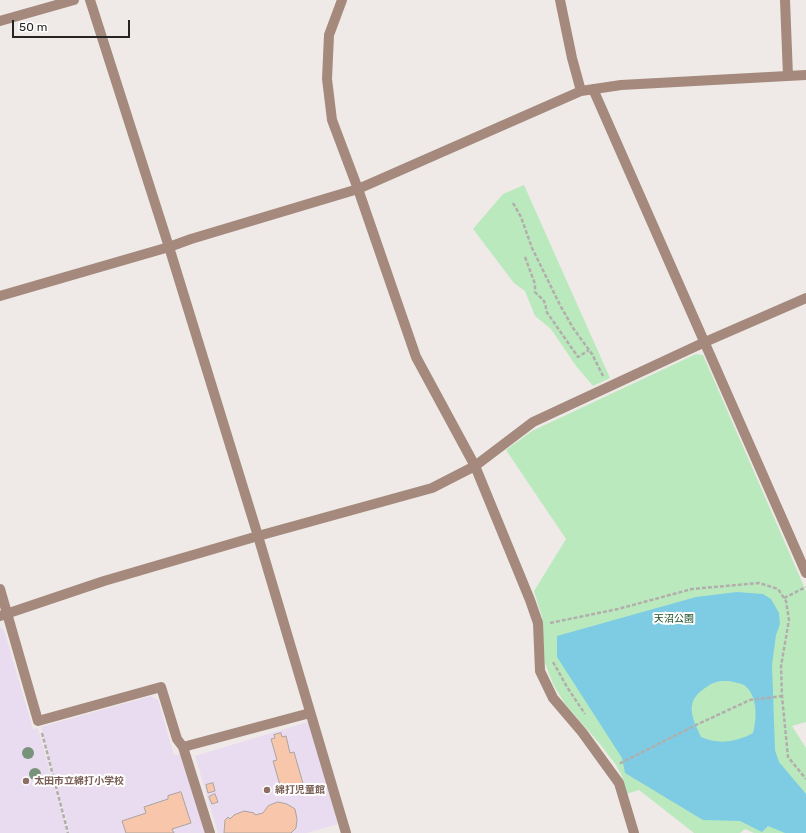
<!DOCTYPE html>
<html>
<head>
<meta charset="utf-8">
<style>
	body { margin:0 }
	#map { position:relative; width:806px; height:833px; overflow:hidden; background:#efeae7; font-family:Rubik,sans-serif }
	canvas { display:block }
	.scale { position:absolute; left:12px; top:20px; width:118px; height:18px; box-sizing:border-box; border:2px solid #262423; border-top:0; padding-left:5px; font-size:12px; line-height:14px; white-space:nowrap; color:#262423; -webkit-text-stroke:3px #fff; paint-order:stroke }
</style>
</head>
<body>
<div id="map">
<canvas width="806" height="833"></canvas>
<div class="scale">50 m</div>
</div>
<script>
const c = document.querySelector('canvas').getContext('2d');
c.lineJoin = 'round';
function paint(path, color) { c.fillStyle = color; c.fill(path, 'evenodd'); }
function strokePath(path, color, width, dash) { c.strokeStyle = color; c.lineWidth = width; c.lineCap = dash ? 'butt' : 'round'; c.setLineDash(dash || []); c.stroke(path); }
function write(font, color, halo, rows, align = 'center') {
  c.font = font + ' Rubik,"Noto Sans JP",sans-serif'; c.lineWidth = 4; c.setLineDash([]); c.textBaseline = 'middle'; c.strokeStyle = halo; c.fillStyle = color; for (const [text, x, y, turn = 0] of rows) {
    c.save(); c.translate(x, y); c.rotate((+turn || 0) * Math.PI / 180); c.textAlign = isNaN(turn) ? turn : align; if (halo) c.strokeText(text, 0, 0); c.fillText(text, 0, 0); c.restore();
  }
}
const education = new Path2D(`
	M 0,627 L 4,630 L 33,729 L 38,728 L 67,833 L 0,833 Z
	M 151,696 L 158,700 L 174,755 L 181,754 L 205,833 L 70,833 L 41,727 Z
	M 308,722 L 338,824 L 307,833 L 218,833 L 195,756 Z`);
const green = new Path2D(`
	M 524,185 L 610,378 L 593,386 L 576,366 L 551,329 L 535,316 L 525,291 L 514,283 L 473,229 L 503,194 Z
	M 696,354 L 703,355 L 806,591 L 806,722 L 792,726 L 806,748 L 806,833 L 754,833 L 745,829 L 740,833 L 694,833 L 639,790 L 626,794 L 622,776 L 616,765 L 600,744 L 565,704 L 553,684 L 545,663 L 543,637 L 542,617 L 534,591 L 566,539 L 506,450 L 532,431 Z`);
const water = new Path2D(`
	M 737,592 L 763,594 L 771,599 L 779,613 L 780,624 L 776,635 L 772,665 L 775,750 L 779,762 L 806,794 L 806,833 L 785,833 L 768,826 L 762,832 L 740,821 L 703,820 L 625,773 L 622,758 L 557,657 L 557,636 L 696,597 ZM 729,681 C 733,682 740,683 744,685 C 758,695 757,719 753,733 C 736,742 719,745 701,737 C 692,717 684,702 705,688 C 715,681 718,681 729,681 Z`);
const building = new Path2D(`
	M 281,733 L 282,737 L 286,736 L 290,753 L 294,752 L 304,787 L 291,791 L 290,785 L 284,787 L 283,784 L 280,785 L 273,761 L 277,760 L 271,739 L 275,738 L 274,735 Z
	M 213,783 L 215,791 L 208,793 L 206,785 Z
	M 181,792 L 191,823 L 172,829 L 174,833 L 126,833 L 122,821 L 146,813 L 144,807 L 168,799 L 168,796 Z
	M 215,794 L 218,802 L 212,804 L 209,797 Z
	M 278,802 L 287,804 L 295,809 L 297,819 L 296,828 L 291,833 L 224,833 L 225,820 L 228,817 L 230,819 L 234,815 L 244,811 L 254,813 L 255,815 L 263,813 L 268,806 Z`);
const path = new Path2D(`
	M 513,203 L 521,217 L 532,248 L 560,305 L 573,328 L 592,354 L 603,376
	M 525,257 L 535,284 L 535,292 C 542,300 546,299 546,311 L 578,357 L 589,350
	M 784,598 L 806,587
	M 550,623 L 618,609 L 692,589 L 759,583 L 778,589 L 786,601 L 789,620 L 781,666 L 782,696 L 788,757 L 806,779
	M 553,662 L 567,687 L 585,714
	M 42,733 L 68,833
	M 620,762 L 621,763 L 698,724 L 750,700 L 782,696`);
const minor = new Path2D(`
	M 90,0 L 169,247 L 258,536 L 346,833
	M 342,0 L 329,35 L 327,79 L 332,120 L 358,189 L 416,357 L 475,466 L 530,600 L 538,623 L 540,671 L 553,698 L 582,732 L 619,783 L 634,833
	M 560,0 L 572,58 L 581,91
	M 785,0 L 788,76
	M 0,21 L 74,0
	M 593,89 L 806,573
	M 0,296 L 169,247 L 191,239 L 358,189 L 581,91 L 621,85 L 806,75
	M 0,589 L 38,721 L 161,687 L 177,739 L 183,747 L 210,833
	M 0,616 L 104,581 L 258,536 L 432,488 L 475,466 L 533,422 L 705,342 L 806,298
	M 183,747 L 310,713`);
const trees = [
	[28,753],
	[35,774]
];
const markers = [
	[26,781,4,"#8d6e63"],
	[267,790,4,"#8d6e63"]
];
const parkNames = [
	["天沼公園",674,619]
];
const educationNames = [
	["太田市立綿打小学校",34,781],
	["綿打児童館",275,790]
];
paint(education, '#e9dcf0');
paint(green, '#bbe9be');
paint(water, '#7dcce3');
paint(building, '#f8c7ab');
strokePath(building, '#aaa4a1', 1);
strokePath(path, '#b2aeac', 2.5, [4, 2]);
strokePath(minor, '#a4897c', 10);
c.fillStyle = '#78937a';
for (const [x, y] of trees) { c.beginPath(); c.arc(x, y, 6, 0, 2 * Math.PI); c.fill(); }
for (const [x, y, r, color] of markers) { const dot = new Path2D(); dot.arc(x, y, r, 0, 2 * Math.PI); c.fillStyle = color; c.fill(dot); strokePath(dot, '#fff', 1.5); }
write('10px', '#174c20', '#fff', parkNames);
write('bold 10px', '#785e54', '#fff', educationNames, 'left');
</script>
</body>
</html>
